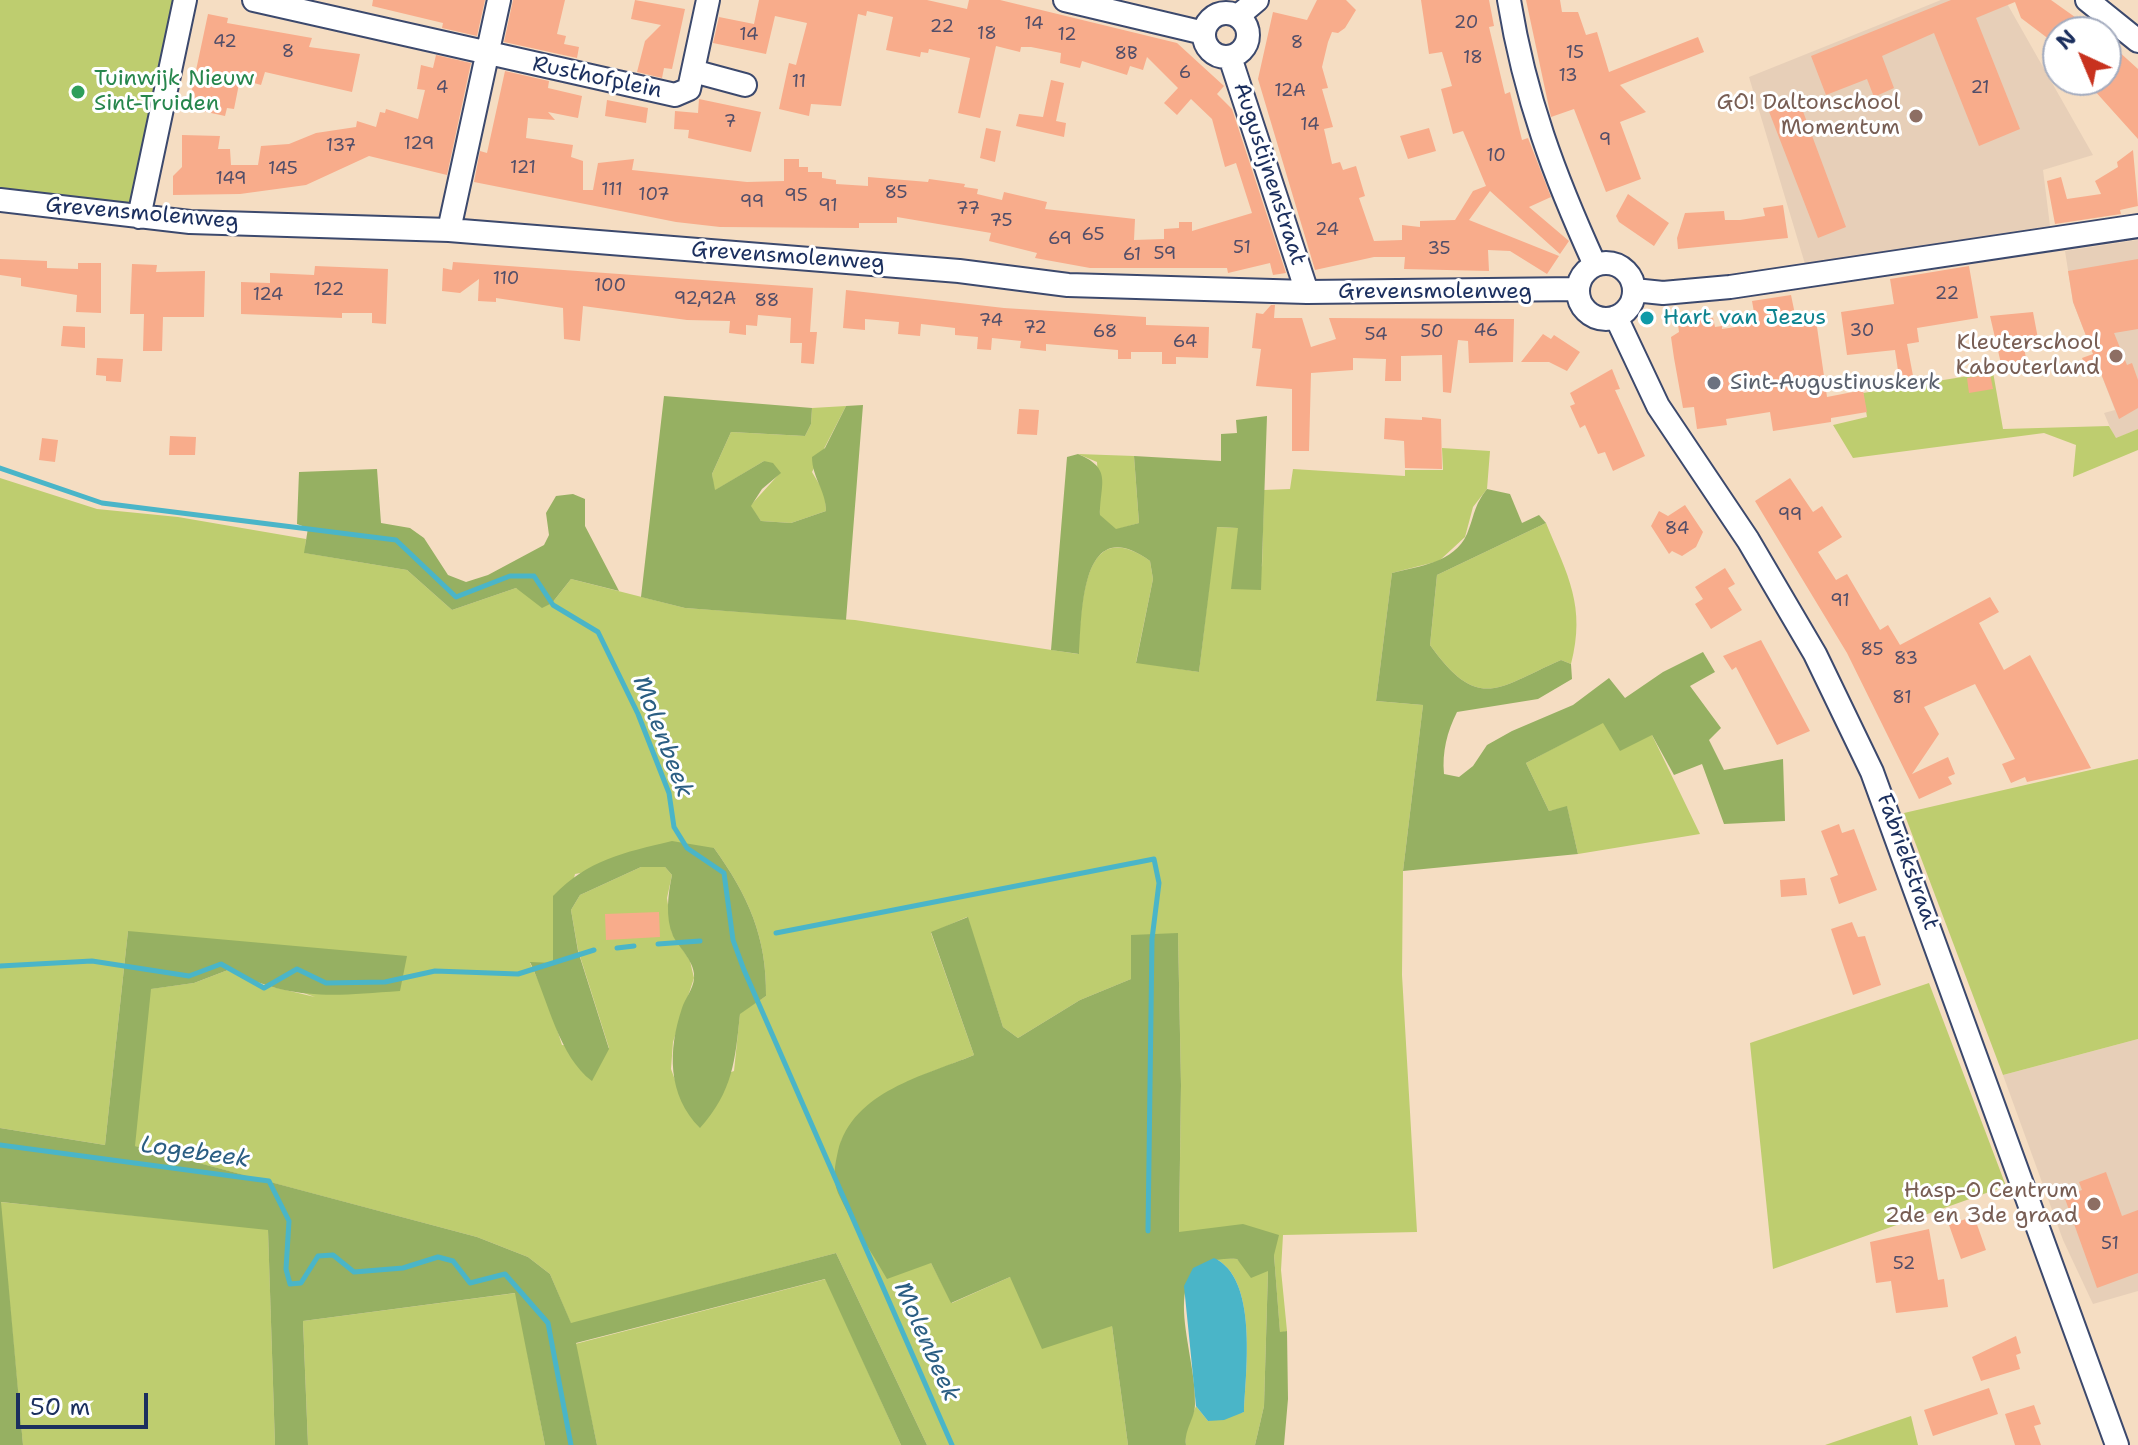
<!DOCTYPE html>
<html>
<head>
<meta charset="utf-8">
<style>
	body { margin:0 }
	#map { position:relative; width:2138px; height:1445px; overflow:hidden; background:#f5ddc2; font-family:"Shantell Sans",sans-serif }
	canvas { display:block }
	.north { position:absolute; left:2042px; top:16px; width:80px; height:80px; box-sizing:border-box; background:#fff; border:2px solid #a4acbf; border-radius:50%; rotate:316deg; font-size:22px; font-weight:700; line-height:32px; text-align:center; color:#1b2f5e }
	.north::after { content:''; display:block; margin:auto; width:28px; height:36px; background:#c8321e; clip-path:polygon(50% 0,100% 100%,50% 72%,0 100%) }
	.scale { position:absolute; left:16px; top:1393px; width:132px; height:36px; box-sizing:border-box; border:4px solid #1b2f5e; border-top:0; padding-left:10px; font-size:24px; line-height:28px; white-space:nowrap; color:#1b2f5e; -webkit-text-stroke:6px #fff; paint-order:stroke }
</style>
</head>
<body>
<div id="map">
<canvas width="2138" height="1445"></canvas>
<div class="north">N</div>
<div class="scale">50 m</div>
</div>
<script>
const c = document.querySelector('canvas').getContext('2d');
c.lineJoin = 'round';
function paint(path, color) { c.fillStyle = color; c.fill(path, 'evenodd'); }
function strokePath(path, color, width, dash) { c.strokeStyle = color; c.lineWidth = width; c.lineCap = dash ? 'butt' : 'round'; c.setLineDash(dash || []); c.stroke(path); }
function write(font, color, halo, rows, align = 'center') {
  c.font = font + ' "Shantell Sans",sans-serif'; c.lineWidth = 6; c.setLineDash([]); c.textBaseline = 'middle'; c.strokeStyle = halo; c.fillStyle = color; for (const [text, x, y, turn = 0] of rows) {
    c.save(); c.translate(x, y); c.rotate((+turn || 0) * Math.PI / 180); c.textAlign = isNaN(turn) ? turn : align; if (halo) c.strokeText(text, 0, 0); c.fillText(text, 0, 0); c.restore();
  }
}
const built = new Path2D(`
	M 1941,0 L 2005,0 L 2093,155 L 2043,170 L 2050,226 L 1805,264 L 1749,77 Z
	M 2138,240 L 2138,429 L 2115,439 L 2104,413 L 2115,410 L 2073,302 L 2065,251 Z
	M 2138,1039 L 2138,1291 L 2093,1304 L 2063,1240 L 2003,1075 Z`);
const green = new Path2D(`
	M 0,0 L 176,0 L 133,202 L 124,205 L 0,189 Z
	M 1993,372 L 2003,429 L 2109,426 L 2116,438 L 2138,429 L 2138,450 L 2073,477 L 2076,445 L 2044,433 L 1853,458 L 1833,425 L 1867,417 L 1863,393 Z
	M 846,406 L 812,472 L 825,494 L 826,511 L 791,523 L 761,521 L 750,506 L 780,473 L 764,461 L 714,491 L 712,474 L 731,432 L 805,436 L 811,424 L 812,408 Z
	M 1442,448 L 1490,451 L 1487,489 L 1473,507 L 1465,537 L 1439,561 L 1392,573 L 1376,701 L 1423,705 L 1403,871 L 1402,975 L 1417,1232 L 1283,1235 L 1281,1270 L 1287,1331 L 1280,1333 L 1274,1255 L 1209,1230 L 1179,1233 L 1181,1085 L 1178,934 L 1131,979 L 1080,1000 L 1018,1038 L 1003,1027 L 967,917 L 931,933 L 974,1055 C 918,1079 873,1086 841,1141 L 931,1263 L 952,1303 L 1010,1277 L 1112,1326 L 1128,1445 L 927,1445 L 836,1253 L 571,1324 L 550,1274 L 528,1257 L 477,1237 L 134,1146 L 150,989 L 194,983 L 228,970 L 256,983 L 315,997 L 128,931 L 105,1145 L 0,1128 L 0,478 L 97,509 L 178,517 L 306,539 L 305,553 L 407,570 L 452,610 L 516,588 L 552,603 L 571,579 L 685,608 L 855,620 L 1078,654 C 1082,610 1081,512 1150,561 L 1153,579 L 1136,662 L 1199,672 L 1216,527 L 1238,528 L 1262,567 L 1264,490 L 1290,489 L 1293,469 L 1405,476 L 1405,470 L 1443,470 ZM 714,848 C 748,895 767,937 766,996 L 740,1013 L 734,1071 L 679,1091 L 671,1069 L 673,1042 L 694,978 L 690,961 L 672,933 L 667,898 L 672,875 L 665,867 L 641,867 L 580,895 L 571,910 L 578,950 L 609,1048 L 562,1045 L 548,1001 L 530,963 L 553,963 L 575,874 Z
	M 1078,454 L 1134,456 L 1139,523 L 1115,530 L 1100,516 L 1097,462 Z
	M 1546,523 C 1568,576 1586,606 1571,664 L 1561,660 C 1497,688 1479,713 1430,645 L 1437,575 Z
	M 1603,722 L 1652,735 L 1700,834 L 1578,854 L 1567,807 L 1549,811 L 1526,763 Z
	M 2138,759 L 2138,1039 L 2003,1075 L 1904,813 Z
	M 1929,983 L 2006,1186 L 1773,1269 L 1750,1043 Z
	M 0,1202 L 268,1229 L 275,1445 L 23,1445 Z
	M 1214,1258 L 1237,1259 L 1244,1266 L 1268,1271 L 1264,1406 L 1255,1445 L 1186,1445 L 1185,1433 L 1196,1406 L 1208,1421 L 1244,1412 C 1246,1369 1258,1278 1214,1258 Z
	M 826,1279 L 901,1445 L 597,1445 L 575,1344 Z
	M 516,1293 L 545,1445 L 308,1445 L 303,1321 Z
	M 1911,1416 L 1918,1445 L 1825,1445 Z`);
const forest = new Path2D(`
	M 664,396 L 812,408 L 811,424 L 805,436 L 731,432 L 712,474 L 715,490 L 764,461 L 773,463 L 781,473 L 762,489 L 751,506 L 761,521 L 791,523 L 826,511 C 826,490 812,478 812,457 L 825,448 L 846,406 L 863,405 L 846,620 L 685,608 L 641,597 Z
	M 1267,416 L 1261,590 L 1231,589 L 1238,528 L 1217,527 L 1199,672 L 1136,663 L 1153,579 L 1150,561 C 1081,511 1082,611 1079,654 L 1051,650 L 1067,457 L 1078,454 C 1113,469 1100,483 1100,515 L 1116,529 L 1139,523 L 1134,456 L 1221,461 L 1221,434 L 1237,433 L 1236,420 Z
	M 377,469 L 381,523 L 410,528 L 424,538 L 448,575 L 466,582 L 488,575 L 544,545 L 549,535 L 546,513 L 556,496 L 573,494 L 585,499 L 585,526 L 619,591 L 571,579 L 552,603 L 542,608 L 516,588 L 452,610 L 407,570 L 304,553 L 308,528 L 297,524 L 299,472 Z
	M 1487,489 L 1510,494 L 1522,523 L 1539,515 L 1546,523 L 1437,575 L 1430,645 C 1479,713 1497,688 1561,660 L 1571,664 L 1572,679 L 1538,699 L 1457,712 C 1447,732 1442,752 1444,774 L 1459,777 L 1473,766 L 1487,745 L 1512,731 L 1573,705 L 1609,678 L 1625,698 L 1663,672 L 1703,652 L 1715,672 L 1690,686 L 1721,728 L 1709,740 L 1724,770 L 1783,759 L 1785,821 L 1724,824 L 1702,764 L 1674,775 L 1652,735 L 1620,751 L 1603,723 L 1526,763 L 1549,811 L 1567,806 L 1578,854 L 1403,871 L 1423,705 L 1376,701 L 1392,573 C 1419,566 1454,563 1467,534 C 1475,515 1473,507 1487,489 Z
	M 672,841 L 714,848 C 748,895 767,937 766,996 L 740,1014 C 735,1061 733,1091 700,1128 C 667,1095 668,1050 682,1008 C 685,999 693,989 694,979 C 696,963 680,949 673,936 C 665,917 668,894 672,875 L 665,867 L 641,867 L 580,895 L 571,910 L 578,951 L 609,1049 L 592,1081 C 559,1057 548,1000 530,962 L 553,963 L 553,896 C 589,859 623,853 672,841 Z
	M 968,917 L 1003,1027 L 1018,1038 L 1080,1000 L 1131,979 L 1131,935 L 1178,933 L 1181,1085 L 1179,1232 L 1243,1224 L 1279,1235 L 1274,1255 L 1280,1332 L 1287,1331 L 1288,1399 L 1284,1445 L 1255,1445 L 1264,1406 L 1268,1271 L 1251,1278 L 1237,1259 C 1149,1254 1198,1351 1195,1404 C 1195,1419 1184,1429 1186,1445 L 1128,1445 L 1112,1326 L 1042,1349 L 1010,1277 L 951,1303 L 931,1263 L 887,1279 C 871,1251 851,1222 838,1193 C 832,1178 835,1165 838,1151 C 853,1091 924,1076 974,1055 L 931,932 Z
	M 128,931 L 407,956 L 400,991 C 330,996 294,1001 228,970 L 194,983 L 151,989 L 135,1146 L 477,1237 L 528,1257 L 550,1274 L 571,1323 L 836,1253 L 927,1445 L 901,1445 L 825,1279 L 576,1343 L 597,1445 L 545,1445 L 515,1293 L 303,1321 L 308,1445 L 275,1445 L 268,1230 L 1,1202 L 23,1445 L 0,1445 L 0,1128 L 105,1145 Z`);
const water = new Path2D(`
	M 1214,1258 C 1258,1278 1246,1369 1244,1412 L 1224,1420 L 1208,1421 L 1196,1406 L 1184,1286 L 1193,1268 Z`);
const stream = new Path2D(`
	M 0,468 L 102,503 L 396,540 L 456,597 L 510,576 L 534,576 L 553,605 L 598,632 L 638,714 L 669,793 L 674,827 L 687,848 L 724,873 L 733,940 L 744,970 L 952,1445
	M 776,933 L 1154,859 L 1159,883 L 1152,939 L 1148,1231
	M 658,944 L 700,941
	M 617,948 L 634,946
	M 0,966 L 92,961 L 189,976 L 221,964 L 264,988 L 297,969 L 326,983 L 385,982 L 435,971 L 518,974 L 594,950
	M 0,1145 L 269,1181 L 289,1221 L 286,1269 L 290,1284 L 301,1283 L 318,1256 L 333,1255 L 354,1272 L 403,1268 L 438,1257 L 453,1261 L 470,1283 L 505,1274 L 548,1323 L 571,1445`);
const building = new Path2D(`
	M 373,0 L 485,0 L 477,36 L 442,28 L 443,23 L 372,6 Z
	M 513,0 L 565,0 L 557,34 L 566,36 L 564,44 L 579,47 L 577,58 L 504,42 Z
	M 635,0 L 685,9 L 672,69 L 664,68 L 662,78 L 637,72 L 645,41 L 661,25 L 631,19 Z
	M 759,0 L 927,0 L 967,9 L 969,0 L 1000,0 L 1177,43 L 1224,86 L 1217,94 L 1232,109 L 1286,273 L 1273,275 L 1270,263 L 1228,273 L 1227,268 L 1090,268 L 1035,258 L 1037,253 L 989,241 L 991,233 L 897,217 L 897,223 L 859,223 L 859,228 L 720,227 L 676,222 L 474,182 L 480,151 L 487,153 L 505,71 L 549,81 L 548,88 L 582,96 L 578,118 L 548,112 L 555,120 L 528,118 L 526,138 L 573,145 L 571,157 L 583,161 L 583,190 L 593,190 L 598,163 L 634,159 L 632,170 L 747,182 L 784,181 L 784,159 L 799,159 L 799,167 L 808,167 L 808,172 L 822,172 L 822,178 L 836,180 L 836,184 L 868,186 L 868,177 L 928,182 L 929,179 L 965,184 L 964,187 L 978,189 L 977,194 L 1002,200 L 1004,192 L 1047,202 L 1045,209 L 1135,219 L 1134,240 L 1164,239 L 1164,229 L 1179,228 L 1179,222 L 1192,222 L 1192,231 L 1252,213 L 1236,163 L 1225,167 L 1212,119 L 1191,99 L 1177,115 L 1164,103 L 1178,88 L 1147,57 L 1143,70 L 1130,66 L 1127,75 L 1082,61 L 1080,68 L 1060,63 L 1061,53 L 1031,47 L 1021,47 L 1020,52 L 996,46 L 980,118 L 958,113 L 970,58 L 929,49 L 928,53 L 921,52 L 920,57 L 886,50 L 893,17 L 867,11 L 866,16 L 858,14 L 841,106 L 811,104 L 809,116 L 779,109 L 789,63 L 796,65 L 807,23 L 775,16 L 766,54 L 713,43 L 719,17 L 754,24 Z
	M 1317,0 L 1346,0 L 1356,10 L 1345,28 L 1338,33 L 1332,32 L 1328,42 L 1322,67 L 1328,88 L 1322,89 L 1333,127 L 1324,129 L 1332,164 L 1340,162 L 1343,170 L 1356,166 L 1365,196 L 1359,198 L 1374,241 L 1402,240 L 1402,225 L 1420,227 L 1420,221 L 1455,220 L 1473,191 L 1486,186 L 1463,131 L 1453,134 L 1441,89 L 1452,86 L 1442,52 L 1429,54 L 1421,0 L 1489,0 L 1494,26 L 1489,27 L 1505,94 L 1510,92 L 1522,140 L 1528,138 L 1551,197 L 1529,207 L 1569,241 L 1560,254 L 1490,191 L 1469,220 L 1559,256 L 1547,274 L 1510,251 L 1488,250 L 1489,271 L 1404,269 L 1405,257 L 1374,257 L 1315,270 L 1258,79 L 1273,12 L 1307,20 Z
	M 1526,0 L 1560,0 L 1562,12 L 1578,12 L 1586,35 L 1597,32 L 1609,72 L 1698,37 L 1704,52 L 1620,85 L 1646,112 L 1620,122 L 1641,179 L 1606,192 L 1574,109 L 1551,117 Z
	M 1951,0 L 2051,0 L 2096,32 L 2058,32 L 2058,46 L 2021,18 L 2015,2 L 1976,18 L 2020,129 L 1979,146 L 1934,33 L 1882,56 L 1894,88 L 1874,97 L 1867,79 L 1826,95 L 1811,56 Z
	M 208,14 L 228,18 L 227,23 L 312,38 L 309,47 L 360,54 L 352,92 L 265,72 L 261,85 L 240,79 L 234,109 L 227,108 L 225,116 L 188,108 Z
	M 2106,40 L 2138,69 L 2138,139 L 2085,80 L 2106,80 Z
	M 436,55 L 471,63 L 447,175 L 369,156 L 306,185 L 240,194 L 173,195 L 173,176 L 182,167 L 182,135 L 220,136 L 218,149 L 230,149 L 231,165 L 258,165 L 261,146 L 289,144 L 316,133 L 356,127 L 357,121 L 376,127 L 380,112 L 385,113 L 386,109 L 418,119 L 425,90 L 417,89 L 421,65 L 433,68 Z
	M 1051,80 L 1064,83 L 1056,121 L 1066,123 L 1064,137 L 1016,126 L 1019,114 L 1043,117 Z
	M 1798,98 L 1846,227 L 1818,238 L 1768,109 Z
	M 699,99 L 761,112 L 751,152 L 688,138 L 689,130 L 674,129 L 675,111 L 698,113 Z
	M 607,100 L 648,108 L 646,123 L 605,116 Z
	M 986,128 L 1001,131 L 995,162 L 980,158 Z
	M 1429,128 L 1436,151 L 1408,159 L 1400,136 Z
	M 2133,150 L 2138,206 L 2120,210 L 2121,214 L 2055,224 L 2047,181 L 2061,177 L 2067,199 L 2101,194 L 2095,181 L 2118,167 L 2117,162 Z
	M 1628,194 L 1669,223 L 1654,246 L 1619,222 L 1616,216 Z
	M 1783,205 L 1788,238 L 1678,249 L 1677,238 L 1685,213 L 1724,211 L 1725,220 L 1740,220 L 1765,216 L 1763,208 Z
	M 0,259 L 47,261 L 47,268 L 78,269 L 78,263 L 101,263 L 101,313 L 76,312 L 77,295 L 21,286 L 21,278 L 0,275 Z
	M 2138,259 L 2138,329 L 2114,333 L 2127,365 L 2132,363 L 2138,380 L 2138,408 L 2119,419 L 2100,371 L 2090,375 L 2082,358 L 2093,354 L 2073,302 L 2068,271 Z
	M 453,262 L 813,288 L 810,332 L 817,332 L 814,364 L 801,363 L 802,343 L 790,343 L 791,318 L 758,315 L 757,326 L 746,325 L 746,335 L 729,333 L 730,321 L 687,320 L 583,306 L 580,341 L 564,339 L 563,308 L 496,298 L 496,302 L 478,301 L 479,279 L 460,293 L 442,291 L 443,268 L 452,270 Z
	M 132,264 L 157,265 L 156,272 L 205,271 L 204,317 L 163,317 L 162,351 L 143,351 L 144,314 L 130,314 Z
	M 315,266 L 388,269 L 386,324 L 372,323 L 372,313 L 342,313 L 342,318 L 241,314 L 241,282 L 270,283 L 270,273 L 314,275 Z
	M 1969,266 L 1978,318 L 1917,328 L 1919,342 L 1907,344 L 1914,381 L 1900,384 L 1895,350 L 1847,355 L 1841,312 L 1894,304 L 1890,279 Z
	M 846,290 L 1004,308 L 1146,317 L 1146,325 L 1209,327 L 1208,358 L 1176,357 L 1176,364 L 1162,364 L 1162,352 L 1131,352 L 1131,359 L 1118,359 L 1118,350 L 1046,344 L 1046,351 L 1020,348 L 1021,341 L 992,338 L 991,350 L 977,349 L 978,337 L 955,335 L 955,328 L 921,324 L 920,336 L 898,334 L 899,322 L 865,319 L 865,330 L 843,328 Z
	M 1791,295 L 1797,324 L 1816,320 L 1827,397 L 1863,390 L 1867,412 L 1831,418 L 1831,422 L 1773,431 L 1770,412 L 1726,419 L 1727,425 L 1697,429 L 1694,407 L 1683,408 L 1674,358 L 1671,337 L 1679,332 L 1678,324 L 1713,318 L 1715,327 L 1722,326 L 1722,329 L 1756,324 L 1752,301 Z
	M 1271,305 L 1275,305 L 1274,318 L 1302,318 L 1311,347 L 1336,339 L 1329,318 L 1514,319 L 1513,362 L 1469,363 L 1468,341 L 1458,340 L 1451,393 L 1443,392 L 1442,355 L 1401,356 L 1401,381 L 1385,381 L 1386,359 L 1353,358 L 1353,370 L 1311,373 L 1309,451 L 1292,451 L 1292,389 L 1256,386 L 1261,349 L 1252,348 L 1256,313 L 1263,314 Z
	M 2033,312 L 2039,344 L 2024,347 L 2027,364 L 2002,368 L 1990,316 Z
	M 63,326 L 85,327 L 85,348 L 61,346 Z
	M 1543,334 L 1551,339 L 1554,335 L 1580,352 L 1567,371 L 1549,362 L 1521,362 Z
	M 97,358 L 123,359 L 121,382 L 106,381 L 106,376 L 96,375 Z
	M 1612,369 L 1620,389 L 1615,390 L 1645,456 L 1613,471 L 1605,452 L 1598,454 L 1585,425 L 1580,428 L 1570,406 L 1575,404 L 1570,393 Z
	M 1990,374 L 1993,389 L 1969,393 L 1967,378 Z
	M 1019,409 L 1039,410 L 1037,435 L 1017,434 Z
	M 1422,417 L 1441,419 L 1442,469 L 1405,468 L 1404,441 L 1384,439 L 1385,418 L 1422,420 Z
	M 170,436 L 196,437 L 195,455 L 169,455 Z
	M 42,438 L 58,440 L 55,462 L 39,460 Z
	M 1790,478 L 1813,512 L 1822,506 L 1842,537 L 1818,552 L 1836,580 L 1847,574 L 1880,630 L 1888,625 L 1900,645 L 1990,597 L 1999,612 L 1979,623 L 2004,670 L 2030,655 L 2091,768 L 2027,782 L 2025,777 L 2011,783 L 2002,764 L 2015,759 L 1975,684 L 1924,707 L 1939,734 L 1912,774 L 1948,757 L 1955,774 L 1948,777 L 1952,784 L 1919,799 L 1847,653 L 1755,501 Z
	M 1685,505 L 1703,532 L 1696,547 L 1682,556 L 1672,551 L 1669,554 L 1651,526 L 1659,511 L 1668,516 Z
	M 1725,568 L 1735,584 L 1728,588 L 1742,610 L 1711,629 L 1695,604 L 1703,599 L 1695,587 Z
	M 1761,640 L 1810,731 L 1777,745 L 1736,667 L 1732,670 L 1723,656 Z
	M 1839,824 L 1842,833 L 1854,829 L 1877,890 L 1839,904 L 1830,878 L 1838,875 L 1821,831 Z
	M 1805,878 L 1807,895 L 1781,897 L 1780,880 Z
	M 659,912 L 660,937 L 606,940 L 605,914 Z
	M 1852,922 L 1858,937 L 1865,936 L 1881,985 L 1853,995 L 1831,929 Z
	M 2106,1172 L 2122,1216 L 2138,1210 L 2138,1273 L 2097,1288 L 2064,1196 L 2082,1190 L 2079,1182 Z
	M 1974,1216 L 1986,1250 L 1961,1259 L 1949,1225 Z
	M 1929,1229 L 1938,1280 L 1944,1279 L 1948,1307 L 1896,1313 L 1891,1281 L 1876,1283 L 1870,1242 Z
	M 2016,1336 L 2021,1353 L 2016,1355 L 2020,1369 L 1981,1381 L 1972,1357 Z
	M 1989,1388 L 1998,1414 L 1933,1436 L 1924,1410 Z
	M 2034,1405 L 2041,1424 L 2034,1426 L 2041,1445 L 2015,1445 L 2005,1414 Z`);
const minor = new Path2D(`
	M 254,0 L 675,95 L 689,89 L 708,0
	M 1065,0 L 1204,33
	M 1509,0 C 1525,98 1554,175 1595,265
	M 2087,0 L 2138,41
	M1204 35a22 22 0 1 1 44 0a22 22 0 1 1-44 0Z
	M 1238,16 L 1257,0
	M 1230,57 L 1307,292
	M 693,71 L 745,85
	M 0,200 L 190,222 L 449,230 L 959,271 L 1068,285 L 1307,292 L 1578,289
	M 139,217 L 185,0
	M 449,230 L 499,0
	M1578 291a28 28 0 1 1 56 0a28 28 0 1 1-56 0Z
	M 1634,290 L 1663,293 L 1730,287 L 2138,226
	M 1616,317 L 1658,406 L 1748,540 L 1815,654 L 1872,772 L 2117,1445`);
const markers = [
	[78,92,8,"#2e9e5b"],
	[1916,116,8,"#8d6e63"],
	[1647,318,8,"#0f9aa8"],
	[2116,356,8,"#8d6e63"],
	[1714,383,8,"#6b7280"],
	[2094,1204,8,"#8d6e63"]
];
const numberNames = [
	["20",1466,23],
	["14",1034,24],
	["22",942,27],
	["18",987,34],
	["14",749,35],
	["12",1067,35],
	["42",225,42],
	["8",1297,43],
	["8",288,52],
	["15",1575,53],
	["8B",1126,54],
	["18",1473,58],
	["6",1185,73],
	["13",1568,76],
	["11",799,82],
	["4",442,88],
	["21",1980,88],
	["12A",1290,91],
	["7",730,122],
	["14",1310,125],
	["9",1605,140],
	["129",419,144],
	["137",341,146],
	["10",1496,156],
	["121",523,168],
	["145",283,169],
	["149",231,179],
	["111",612,190],
	["85",896,193],
	["107",654,195],
	["95",796,196],
	["99",752,202],
	["91",828,206],
	["77",968,209],
	["75",1001,221],
	["24",1327,230],
	["65",1093,235],
	["69",1060,239],
	["51",1242,248],
	["35",1439,249],
	["59",1165,254],
	["61",1132,255],
	["110",506,279],
	["100",610,286],
	["122",329,290],
	["22",1947,294],
	["124",268,295],
	["92,92A",705,299],
	["88",767,301],
	["74",991,321],
	["72",1035,328],
	["46",1486,331],
	["30",1862,331],
	["68",1105,332],
	["50",1432,332],
	["54",1376,335],
	["64",1185,342],
	["99",1790,515],
	["84",1677,529],
	["91",1840,601],
	["85",1872,650],
	["83",1906,659],
	["81",1902,698],
	["51",2110,1244],
	["52",1904,1264]
];
const streetNames = [
	["Rusthofplein",597,78,12],
	["Augustijnenstraat",1269,174,72],
	["Grevensmolenweg",142,214,5],
	["Grevensmolenweg",788,257,4],
	["Grevensmolenweg",1435,292],
	["Fabriekstraat",1907,862,70]
];
const leisureNames = [
	["Tuinwijk Nieuw",94,79],
	["Sint-Truiden",94,104]
];
const educationNames = [
	["GO! Daltonschool",1900,103],
	["Momentum",1900,128],
	["Kleuterschool",2100,343],
	["Kabouterland",2100,368],
	["Hasp-O Centrum",2078,1191],
	["2de en 3de graad",2078,1216]
];
const cultureNames = [
	["Hart van Jezus",1663,318]
];
const worshipNames = [
	["Sint-Augustinuskerk",1730,383]
];
const waterNames = [
	["Molenbeek",662,737,69],
	["Logebeek",195,1153,8],
	["Molenbeek",926,1342,66]
];
paint(built, '#e7cfb8');
paint(green, '#becd6f');
paint(forest, '#96b062');
paint(water, '#4ab5c8');
strokePath(stream, '#4ab5c8', 5);
paint(building, '#f8ac8b');
strokePath(minor, '#3c496d', 26);
strokePath(minor, '#fff', 22);
for (const [x, y, r, color] of markers) { const dot = new Path2D(); dot.arc(x, y, r, 0, 2 * Math.PI); c.fillStyle = color; c.fill(dot); strokePath(dot, '#fff', 3); }
write('18px', '#524e69', null, numberNames);
write('22px', '#1b2f5e', '#fff', streetNames);
write('22px', '#27864d', '#fff', leisureNames, 'left');
write('22px', '#785e54', '#fff', educationNames, 'right');
write('22px', '#0d838f', '#fff', cultureNames, 'left');
write('22px', '#5b616d', '#fff', worshipNames, 'left');
write('italic 24px', '#2b5e83', '#fff', waterNames);
</script>
</body>
</html>
